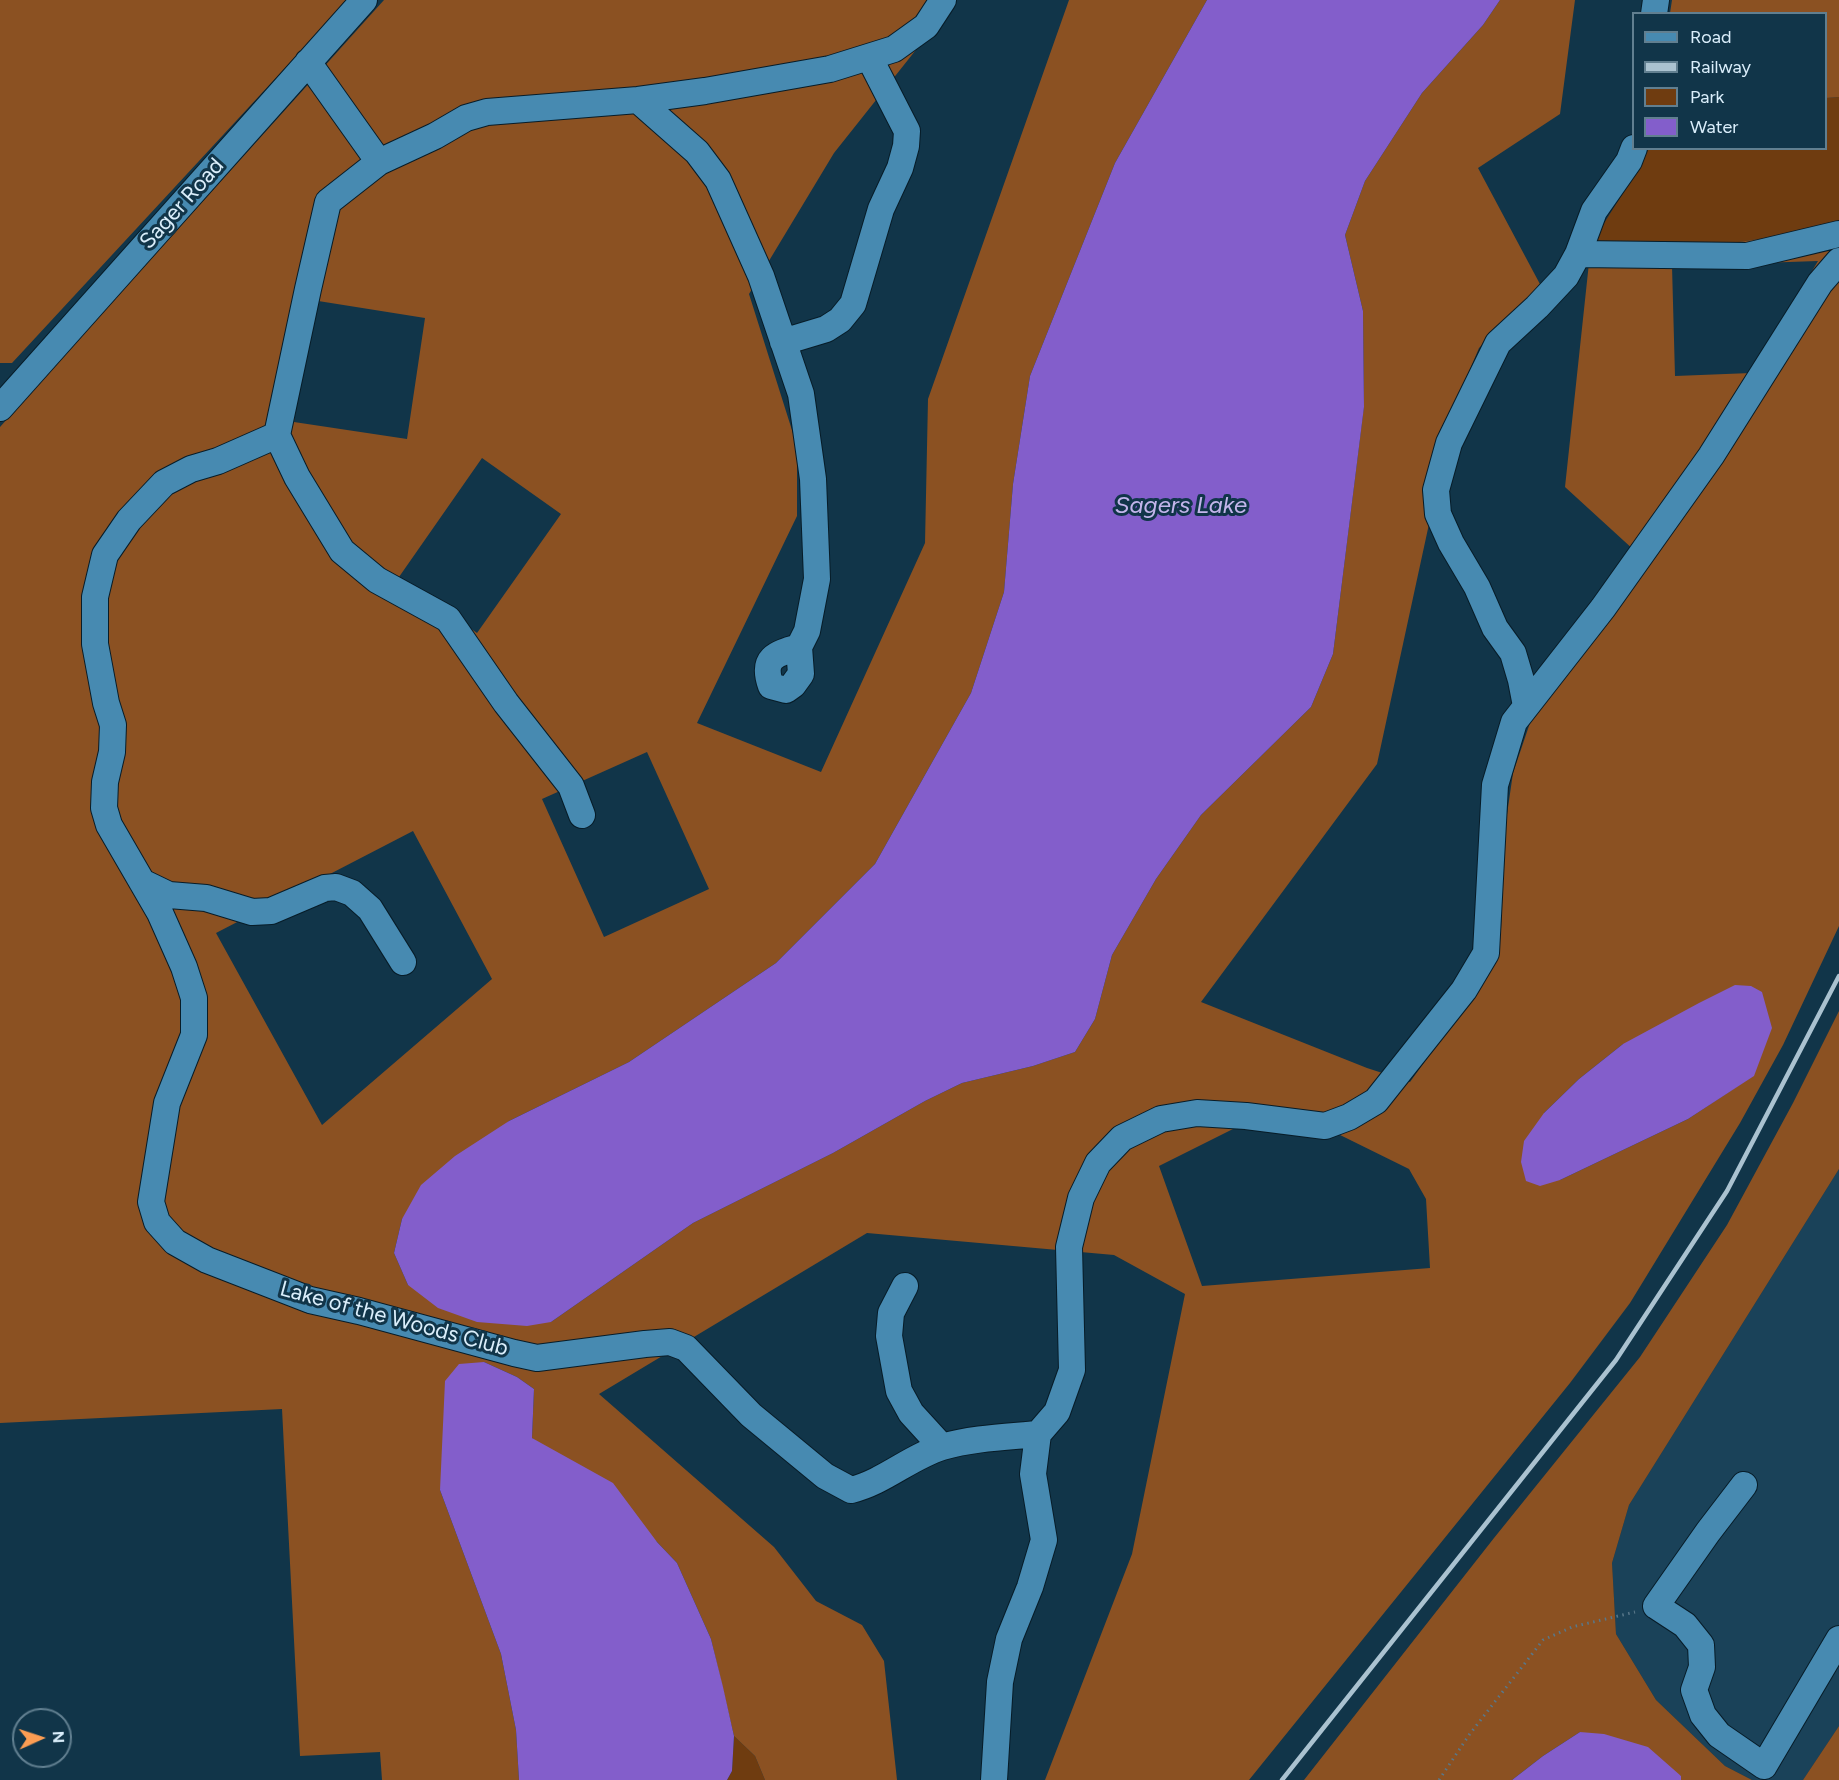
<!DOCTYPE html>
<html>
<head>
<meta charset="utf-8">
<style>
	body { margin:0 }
	#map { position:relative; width:1839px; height:1780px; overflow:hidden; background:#113549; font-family:Figtree,sans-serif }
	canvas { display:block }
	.legend { position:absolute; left:1632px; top:12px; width:195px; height:138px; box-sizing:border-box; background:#113549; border:2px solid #617f90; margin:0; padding:8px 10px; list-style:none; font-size:18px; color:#daeefb }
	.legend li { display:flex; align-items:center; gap:12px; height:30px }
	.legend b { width:30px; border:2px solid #617f90 }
	.north { position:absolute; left:12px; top:1708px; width:60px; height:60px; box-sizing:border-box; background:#113549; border:2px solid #617f90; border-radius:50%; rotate:87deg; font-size:16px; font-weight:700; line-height:24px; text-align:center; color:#daeefb }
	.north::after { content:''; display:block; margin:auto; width:21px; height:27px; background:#fc9d53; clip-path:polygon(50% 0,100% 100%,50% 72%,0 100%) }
</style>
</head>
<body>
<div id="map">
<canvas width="1839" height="1780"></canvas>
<ul class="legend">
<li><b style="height:8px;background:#478ab1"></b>Road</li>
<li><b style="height:8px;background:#aac2d0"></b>Railway</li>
<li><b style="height:16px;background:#6f3c10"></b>Park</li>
<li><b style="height:16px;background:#835ecb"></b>Water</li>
</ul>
<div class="north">N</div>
</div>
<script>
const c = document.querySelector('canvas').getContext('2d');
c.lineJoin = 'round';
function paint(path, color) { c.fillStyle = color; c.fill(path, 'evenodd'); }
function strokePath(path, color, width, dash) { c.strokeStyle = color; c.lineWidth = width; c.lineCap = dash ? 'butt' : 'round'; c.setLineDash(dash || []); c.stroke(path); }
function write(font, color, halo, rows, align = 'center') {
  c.font = font + ' Figtree,sans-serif'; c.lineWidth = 6; c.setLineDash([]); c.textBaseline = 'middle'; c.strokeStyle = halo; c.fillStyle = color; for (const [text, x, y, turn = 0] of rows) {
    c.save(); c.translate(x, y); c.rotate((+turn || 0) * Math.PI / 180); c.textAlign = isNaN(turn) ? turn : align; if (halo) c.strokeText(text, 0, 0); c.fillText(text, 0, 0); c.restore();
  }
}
const built = new Path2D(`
	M 1839,1169 L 1839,1726 L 1803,1780 L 1752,1780 L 1725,1766 L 1656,1700 L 1616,1634 L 1612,1563 L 1629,1505 Z`);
const green = new Path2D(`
	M 1839,97 L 1839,221 L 1805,232 L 1732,243 L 1591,244 L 1633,177 L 1643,149 L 1826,148 L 1826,98 Z
	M 734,1736 L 755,1756 L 765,1780 L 727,1780 L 732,1771 Z`);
const forest = new Path2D(`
	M 0,0 L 348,0 L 12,363 L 0,363 Z
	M 384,0 L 937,0 L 919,46 L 834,153 L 749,294 L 797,446 L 797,516 L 697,723 L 821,772 L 925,543 L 928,399 L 1069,0 L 1207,0 L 1115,163 L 1030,376 L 1013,484 L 1004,592 L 971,693 L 875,864 L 776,963 L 629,1062 L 509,1121 L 402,1219 L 394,1253 L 408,1285 L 551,1322 L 693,1223 L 833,1153 L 925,1101 L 962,1083 L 1033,1066 L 1075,1052 L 1095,1019 L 1112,955 L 1156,879 L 1201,815 L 1311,707 L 1333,654 L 1364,406 L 1363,311 L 1345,235 L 1365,181 L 1422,93 L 1483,25 L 1500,0 L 1575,0 L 1560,114 L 1478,168 L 1541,286 L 1479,348 L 1441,438 L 1429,524 L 1377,764 L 1201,1002 L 1367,1068 L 1410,1082 L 1493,967 L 1501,929 L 1505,828 L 1513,773 L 1533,714 L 1647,562 L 1565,487 L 1591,244 L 1732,243 L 1805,232 L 1839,221 L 1839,926 L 1783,1045 L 1740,1123 L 1630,1303 L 1570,1383 L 1249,1780 L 1045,1780 L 1132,1554 L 1185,1294 L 1114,1255 L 867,1233 L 599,1394 L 774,1547 L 816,1601 L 862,1625 L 884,1661 L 897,1780 L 765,1780 L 755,1756 L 734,1736 L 711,1639 L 677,1563 L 657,1542 L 532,1438 L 534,1389 L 517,1377 L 484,1362 L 440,1490 L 501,1654 L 516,1730 L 519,1780 L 382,1780 L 380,1752 L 300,1756 L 282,1409 L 0,1423 L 0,427 ZM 1818,261 L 1751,373 L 1675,376 L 1672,266 ZM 312,300 L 425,318 L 407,439 L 294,422 ZM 482,458 L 561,514 L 477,633 L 399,577 ZM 647,752 L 709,889 L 604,937 L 542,799 ZM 413,831 L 492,979 L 322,1125 L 216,933 ZM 1623,1044 L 1753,1076 L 1688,1119 L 1560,1180 L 1544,1113 L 1579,1079 ZM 1245,1123 L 1336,1133 L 1409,1169 L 1426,1199 L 1430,1268 L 1202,1286 L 1159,1166 Z
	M 1672,0 L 1839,0 L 1839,97 L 1826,98 L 1826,14 L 1670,13 Z
	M 1839,1011 L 1839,1169 L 1629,1505 L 1612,1563 L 1616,1634 L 1656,1700 L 1725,1766 L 1752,1780 L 1681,1780 L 1681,1776 L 1580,1732 L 1543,1756 L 1512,1780 L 1304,1780 L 1494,1538 L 1640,1357 L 1727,1225 L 1793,1103 Z
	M 1839,1726 L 1839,1780 L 1803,1780 Z`);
const water = new Path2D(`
	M 1207,0 L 1500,0 L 1483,25 L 1422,93 L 1365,181 L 1345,235 L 1363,311 L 1364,407 L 1333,654 L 1311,707 L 1201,815 L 1156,879 L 1112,955 L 1095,1019 L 1075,1052 L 1033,1066 L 962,1083 L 925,1101 L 833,1153 L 693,1223 L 551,1322 L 527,1326 L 477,1322 L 438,1308 L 408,1285 L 394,1253 L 402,1219 L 421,1185 L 455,1156 L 509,1121 L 629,1062 L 776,963 L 875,864 L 971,693 L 1004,592 L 1013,484 L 1030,376 L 1115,163 Z
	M 1735,985 L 1751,986 L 1762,992 L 1772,1028 L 1754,1076 L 1688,1119 L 1560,1180 L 1540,1186 L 1526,1181 L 1521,1162 L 1524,1141 L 1544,1113 L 1579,1079 L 1623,1044 L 1699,1003 Z
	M 484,1362 L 517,1377 L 534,1389 L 532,1438 L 613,1483 L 657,1542 L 677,1563 L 711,1639 L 723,1687 L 734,1736 L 732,1771 L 727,1780 L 519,1780 L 516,1730 L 501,1654 L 440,1490 L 445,1381 L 459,1364 Z
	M 1580,1732 L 1604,1734 L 1648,1747 L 1681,1776 L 1681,1780 L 1512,1780 L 1543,1756 Z`);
const path = new Path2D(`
	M 1439,1780 L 1469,1735 L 1543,1640 L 1572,1627 L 1635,1612`);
const minor = new Path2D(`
	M 1654,14 L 1656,0
	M 308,62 L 379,162 L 328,202 L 308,289 L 277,435 L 297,477 L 342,551 L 377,580 L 448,619 L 506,703 L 571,786 L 582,815
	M 638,100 L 697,152 L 718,180 L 761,276 L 801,394 L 813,479 L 817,579 L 807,631 L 799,647 L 801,674 L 793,685 L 786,690 L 771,686 C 761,658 775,654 799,647
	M 379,162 L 435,136 L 466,118 L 487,112 L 638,100 L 705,91 L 830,69 L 894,49 L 926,26 L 943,0
	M 1578,254 L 1747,256 L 1839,234
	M 783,342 L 826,329 L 840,320 L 853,304 L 881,209 L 900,168 L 906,146 L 907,131 L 869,57
	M 0,408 L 364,0
	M 277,435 L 218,461 L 191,469 L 164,483 L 129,520 L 105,555 L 95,597 L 95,644 L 106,703 L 113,725 L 112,752 L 105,782 L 104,808 L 109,825 L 160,913 L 184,967 L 194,998 L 194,1035 L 167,1103 L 151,1202 L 157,1222 L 175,1242 L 207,1260 L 310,1300 L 359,1311 L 514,1353 L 537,1358 L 645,1344 L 670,1342 L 686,1348 L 751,1415 L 825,1476 L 851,1490 C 884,1482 910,1457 942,1447 C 973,1438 1007,1437 1038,1434
	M 1526,706 L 1521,680 L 1513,653 L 1495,628 L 1477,587 L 1451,543 L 1438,514 L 1436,490 L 1449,443 L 1498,343 L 1537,307 L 1566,276 L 1578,254 L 1594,211 L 1629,161 L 1634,148
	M 142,882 L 169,895 L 206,898 L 252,912 L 271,911 L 325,888 L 336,887 L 352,893 L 370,909 L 403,962
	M 905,1286 L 891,1313 L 889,1336 L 899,1391 L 911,1413 L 942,1447
	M 1744,1485 L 1708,1532 L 1656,1606 L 1685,1625 L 1701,1645 L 1702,1667 L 1694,1690 L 1703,1715 L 1719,1735 L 1764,1766 L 1839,1639
	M 994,1780 L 1000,1682 L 1009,1639 L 1030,1587 L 1044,1540 L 1033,1474 L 1038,1434 L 1057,1412 L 1072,1370 L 1069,1247 L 1081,1198 L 1098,1163 L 1122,1138 L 1161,1119 L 1197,1113 L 1246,1116 L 1325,1126 L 1349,1117 L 1376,1101 L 1464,990 L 1486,953 L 1495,785 L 1514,722 L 1603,608 L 1711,456 L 1820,283 L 1839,261`);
const rail = new Path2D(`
	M 1282,1780 L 1616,1360 L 1727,1191 L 1839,976`);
const streetNames = [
	["Sager Road",182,204,-48],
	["Lake of the Woods Club",394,1319,15]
];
const waterNames = [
	["Sagers Lake",1181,506]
];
paint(built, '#1a4259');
paint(green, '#6f3c10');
paint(forest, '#8b5122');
paint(water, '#835ecb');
strokePath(minor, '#071c28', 28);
strokePath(path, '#597789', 3, [1.5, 4.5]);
strokePath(minor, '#478ab1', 26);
strokePath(rail, '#aac2d0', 4.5);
write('22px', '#daeefb', '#113549', streetNames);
write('italic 24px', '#c3b5eb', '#113549', waterNames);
</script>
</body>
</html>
